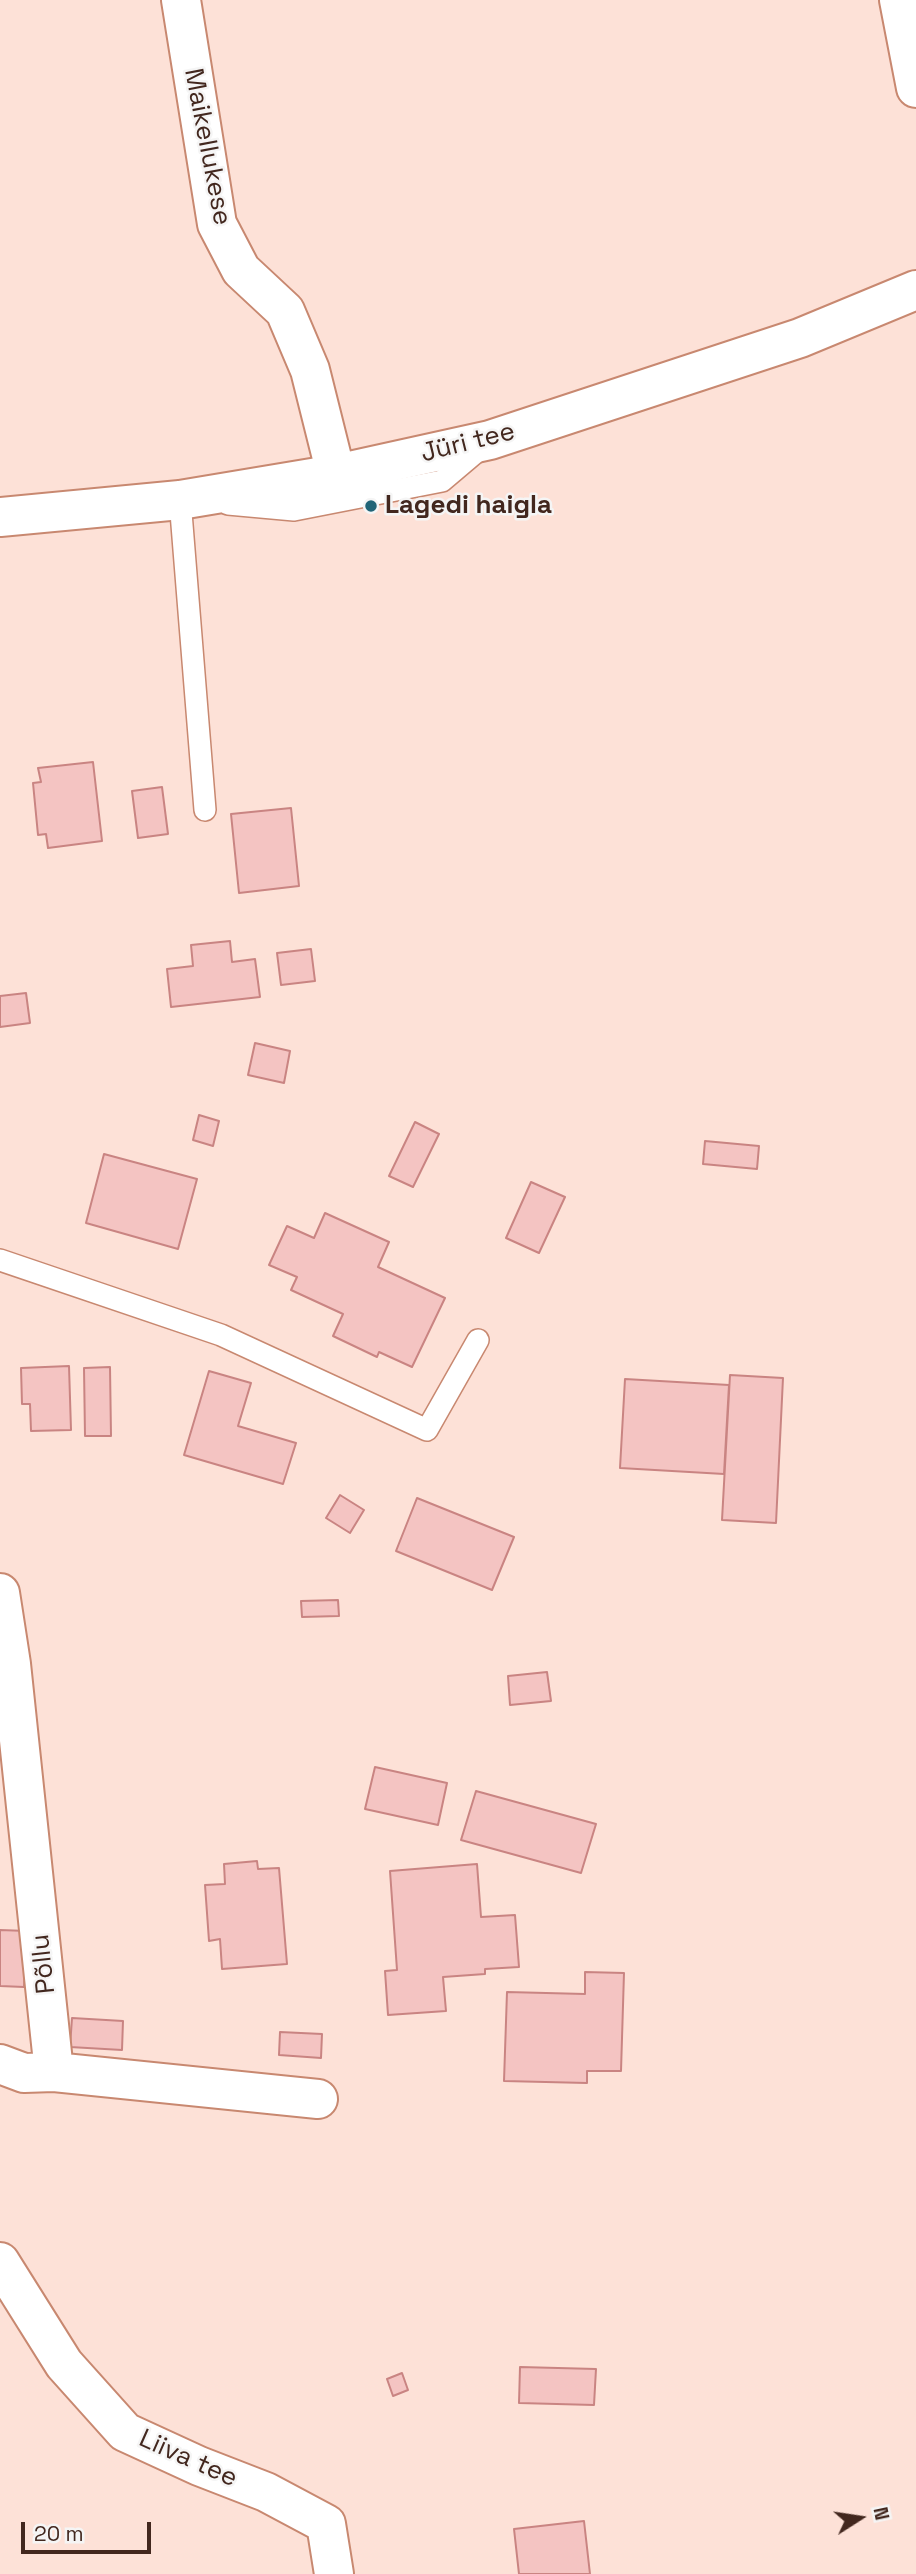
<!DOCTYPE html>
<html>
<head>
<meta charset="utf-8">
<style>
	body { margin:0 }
	#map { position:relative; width:916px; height:2574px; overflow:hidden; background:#fde1d7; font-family:"Space Grotesk",sans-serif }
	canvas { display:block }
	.north { position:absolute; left:825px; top:2483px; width:70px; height:70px; -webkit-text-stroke:5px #f5f5f5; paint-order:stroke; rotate:78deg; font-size:19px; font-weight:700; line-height:28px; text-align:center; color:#42271e }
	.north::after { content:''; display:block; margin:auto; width:24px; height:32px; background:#42271e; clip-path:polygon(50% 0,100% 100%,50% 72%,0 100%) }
	.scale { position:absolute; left:21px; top:2522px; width:130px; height:32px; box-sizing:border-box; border:4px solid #42271e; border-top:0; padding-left:9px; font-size:21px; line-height:24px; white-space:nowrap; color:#42271e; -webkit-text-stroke:5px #f5f5f5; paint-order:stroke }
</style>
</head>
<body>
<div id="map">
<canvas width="916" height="2574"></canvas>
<div class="north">N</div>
<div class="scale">20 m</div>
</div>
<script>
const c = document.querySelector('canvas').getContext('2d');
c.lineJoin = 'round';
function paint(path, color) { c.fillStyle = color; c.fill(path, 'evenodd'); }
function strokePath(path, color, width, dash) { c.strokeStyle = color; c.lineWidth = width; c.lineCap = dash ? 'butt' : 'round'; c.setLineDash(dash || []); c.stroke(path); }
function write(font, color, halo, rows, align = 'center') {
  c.font = font + ' "Space Grotesk",sans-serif'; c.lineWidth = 5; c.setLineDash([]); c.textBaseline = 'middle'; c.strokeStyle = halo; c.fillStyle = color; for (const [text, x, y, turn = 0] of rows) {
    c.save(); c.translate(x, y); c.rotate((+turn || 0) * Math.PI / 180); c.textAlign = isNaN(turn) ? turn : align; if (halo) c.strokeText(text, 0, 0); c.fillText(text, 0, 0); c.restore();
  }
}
const building = new Path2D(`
	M 93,762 L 102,841 L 48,848 L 46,834 L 38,835 L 33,783 L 41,782 L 38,768 Z
	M 162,787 L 168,834 L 138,838 L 132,791 Z
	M 291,808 L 299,886 L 239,893 L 231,814 Z
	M 230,941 L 232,962 L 255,959 L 260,997 L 171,1007 L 167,969 L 193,966 L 191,945 Z
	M 311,949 L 315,981 L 281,985 L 277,953 Z
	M 26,993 L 30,1023 L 0,1027 L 0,996 Z
	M 255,1043 L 290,1051 L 284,1083 L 248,1075 Z
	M 199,1115 L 219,1121 L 213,1146 L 193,1140 Z
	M 415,1122 L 439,1134 L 413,1187 L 389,1176 Z
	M 705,1141 L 759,1146 L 757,1169 L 703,1164 Z
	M 104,1154 L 197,1179 L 178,1249 L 86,1223 Z
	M 531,1182 L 565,1197 L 539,1253 L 506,1238 Z
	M 325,1213 L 389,1242 L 378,1267 L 445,1298 L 412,1367 L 379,1352 L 377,1357 L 333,1336 L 343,1314 L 291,1290 L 297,1277 L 269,1265 L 287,1226 L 314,1238 Z
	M 69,1366 L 71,1430 L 31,1431 L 30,1404 L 22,1404 L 21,1368 Z
	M 110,1367 L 111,1436 L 85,1436 L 84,1368 Z
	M 209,1371 L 251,1383 L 238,1426 L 296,1443 L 283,1484 L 184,1455 Z
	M 730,1375 L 783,1378 L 776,1523 L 722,1520 Z
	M 625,1379 L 729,1385 L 724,1474 L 620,1468 Z
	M 340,1495 L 364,1510 L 350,1533 L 326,1518 Z
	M 417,1498 L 514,1537 L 492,1590 L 396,1551 Z
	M 338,1600 L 339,1616 L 302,1617 L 301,1601 Z
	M 547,1672 L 551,1701 L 510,1705 L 508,1676 Z
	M 375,1767 L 447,1783 L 438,1825 L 365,1809 Z
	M 476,1791 L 596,1824 L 581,1873 L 461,1840 Z
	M 257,1861 L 258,1869 L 279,1868 L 287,1964 L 222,1969 L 220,1939 L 209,1941 L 205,1885 L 225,1884 L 224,1864 Z
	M 477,1864 L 481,1917 L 515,1915 L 519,1967 L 485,1969 L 485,1974 L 443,1977 L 446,2011 L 388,2015 L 385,1971 L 397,1970 L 390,1871 Z
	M 0,1930 L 27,1931 L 24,1987 L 0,1986 Z
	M 585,1972 L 624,1973 L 621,2071 L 587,2071 L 587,2083 L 504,2081 L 507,1992 L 585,1994 Z
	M 72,2018 L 123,2021 L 122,2050 L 70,2047 Z
	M 280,2032 L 322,2034 L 321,2058 L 279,2055 Z
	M 520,2367 L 596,2369 L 594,2405 L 519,2403 Z
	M 402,2373 L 408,2390 L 393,2396 L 387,2379 Z
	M 584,2521 L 590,2574 L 519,2574 L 514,2529 Z`);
const lane = new Path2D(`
	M 189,500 L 180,500 L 205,810
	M 228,504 L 294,510 L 442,481 L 481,448
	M 0,1260 L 221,1335 L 427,1430 L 478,1340`);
const street = new Path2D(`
	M 181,0 L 217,224 L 241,270 L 285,311 L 310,370 L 336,474
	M 899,0 L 916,88
	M 0,1593 L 11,1664 L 54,2072 L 318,2099
	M 0,2064 L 24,2073 L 54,2072
	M 0,2262 L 64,2364 L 125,2432 L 199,2466 L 266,2492 L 326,2524 L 334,2574`);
const secondary = new Path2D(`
	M 0,517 L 180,500 L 336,474 L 490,440 L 800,338 L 916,290`);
const markers = [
	[371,506,7,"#216477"]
];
const streetNames = [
	["Maikellukese",207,147,79],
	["Jüri tee",468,443,-14],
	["Põllu",44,1964,-96],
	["Liiva tee",188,2459,24]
];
const poiNames = [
	["Lagedi haigla",385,506]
];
paint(building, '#f4c4c2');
strokePath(building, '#c98482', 2);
strokePath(lane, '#c88870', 24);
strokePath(street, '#c88870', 42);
strokePath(secondary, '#c88870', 42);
strokePath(lane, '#fff', 21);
strokePath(street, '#fff', 38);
strokePath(secondary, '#fff', 38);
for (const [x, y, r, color] of markers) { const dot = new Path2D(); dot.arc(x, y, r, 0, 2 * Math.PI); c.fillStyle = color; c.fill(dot); strokePath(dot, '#f5f5f5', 2.5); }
write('26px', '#42271e', '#f5f5f5', streetNames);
write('bold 26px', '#42271e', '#f5f5f5', poiNames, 'left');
</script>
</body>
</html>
